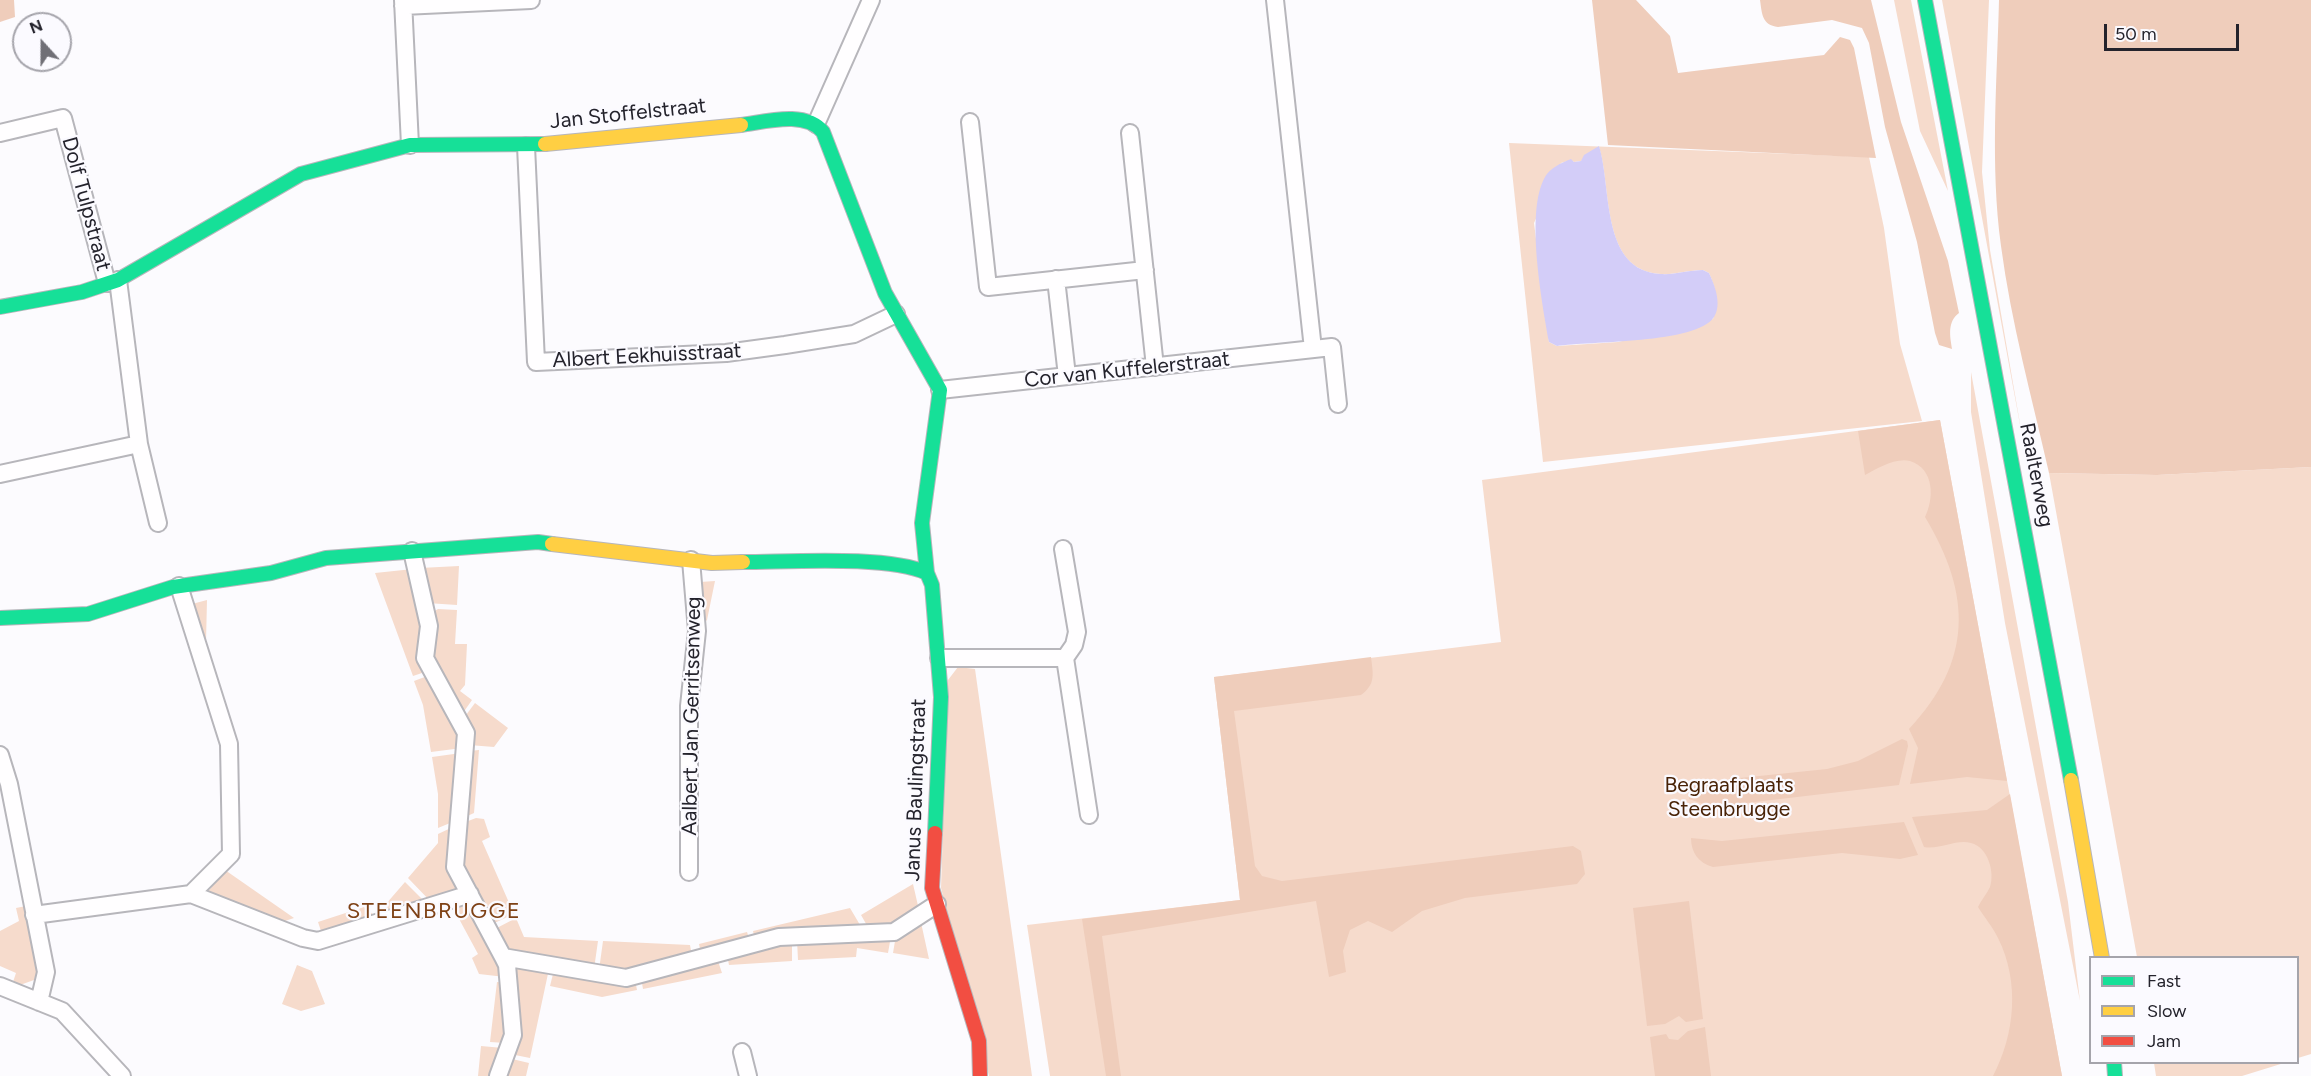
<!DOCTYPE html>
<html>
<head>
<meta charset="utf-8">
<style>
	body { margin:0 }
	#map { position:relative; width:2311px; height:1076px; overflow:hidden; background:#fcfbfe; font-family:Figtree,sans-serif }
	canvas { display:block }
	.legend { position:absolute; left:2089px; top:956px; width:210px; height:108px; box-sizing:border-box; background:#fbfaff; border:2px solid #a5a4ab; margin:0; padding:8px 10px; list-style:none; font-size:18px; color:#24232c }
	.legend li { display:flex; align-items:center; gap:12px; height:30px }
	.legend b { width:30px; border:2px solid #a5a4ab }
	.north { position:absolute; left:12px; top:12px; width:60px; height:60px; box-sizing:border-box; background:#fbfaff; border:2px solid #a5a4ab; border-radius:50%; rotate:339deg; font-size:16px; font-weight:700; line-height:24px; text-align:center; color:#24232c }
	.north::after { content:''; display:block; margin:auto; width:21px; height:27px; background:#706f76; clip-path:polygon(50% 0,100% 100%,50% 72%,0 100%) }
	.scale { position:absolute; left:2104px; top:24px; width:135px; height:27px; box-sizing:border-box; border:3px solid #24232c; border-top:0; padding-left:8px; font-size:18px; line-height:21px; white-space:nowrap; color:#24232c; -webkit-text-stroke:4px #fbfaff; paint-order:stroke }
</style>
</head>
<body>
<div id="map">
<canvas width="2311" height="1076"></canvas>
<ul class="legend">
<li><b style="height:8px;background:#16e098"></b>Fast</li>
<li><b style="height:8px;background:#ffcf43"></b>Slow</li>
<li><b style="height:8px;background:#f24e42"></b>Jam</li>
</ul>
<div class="north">N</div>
<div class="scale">50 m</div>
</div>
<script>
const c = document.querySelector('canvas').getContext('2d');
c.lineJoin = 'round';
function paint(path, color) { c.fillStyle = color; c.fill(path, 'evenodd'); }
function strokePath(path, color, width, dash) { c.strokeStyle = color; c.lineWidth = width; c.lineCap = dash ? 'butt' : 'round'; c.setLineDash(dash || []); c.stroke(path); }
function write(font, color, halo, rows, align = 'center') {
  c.font = font + ' Figtree,sans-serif'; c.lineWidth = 4.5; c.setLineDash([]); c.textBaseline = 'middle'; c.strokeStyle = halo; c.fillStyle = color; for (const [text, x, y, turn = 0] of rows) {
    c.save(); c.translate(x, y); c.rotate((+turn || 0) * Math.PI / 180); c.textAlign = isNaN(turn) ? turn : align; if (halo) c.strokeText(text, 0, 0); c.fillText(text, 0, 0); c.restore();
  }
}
const green = new Path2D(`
	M 1894,0 L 1911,0 L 1948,191 L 1920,131 Z
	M 1942,0 L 1989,0 L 1982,172 L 1990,250 L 2023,441 Z
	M 1509,143 L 1869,157 L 1884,228 L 1900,344 L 1922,421 L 1543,462 ZM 1599,147 C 1612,188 1600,271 1661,274 C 1674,275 1689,270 1703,270 L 1709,273 C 1716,289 1719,302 1713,319 L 1618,342 L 1557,346 L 1549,342 L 1534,223 L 1561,163 L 1571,160 L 1574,162 L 1581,161 Z
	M 1971,372 L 2068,902 L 2080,1001 L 2005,623 L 1971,412 Z
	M 1940,420 L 2062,1076 L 1050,1076 L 1027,925 L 1240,900 L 1214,677 L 1501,642 L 1482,480 Z
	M 2311,467 L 2311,1054 L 2298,1058 L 2298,958 L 2137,957 L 2049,473 L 2157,475 Z
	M 459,566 L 457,605 L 427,603 L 420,568 Z
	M 413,569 L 428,671 L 413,676 L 375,573 Z
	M 715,581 L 707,620 L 704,623 L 700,582 Z
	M 207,600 L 206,642 L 203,643 L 192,604 Z
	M 438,609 L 457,610 L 455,644 L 467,644 L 465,685 L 460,691 L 472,700 L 465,710 L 460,711 L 429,657 L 430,614 Z
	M 958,667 L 975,669 L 1032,1076 L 989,1076 L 941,888 L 948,680 Z
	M 430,675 L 463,734 L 462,748 L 431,752 L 423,705 L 414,681 Z
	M 475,703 L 508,728 L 494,747 L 469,745 L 463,719 Z
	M 479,750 L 474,813 L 463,818 L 469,751 Z
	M 461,753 L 455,821 L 438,828 L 438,794 L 432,757 Z
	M 476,818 L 484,819 L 490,837 L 482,841 L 514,914 L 490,925 L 459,866 L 463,823 Z
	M 455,826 L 462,888 L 433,904 L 408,878 L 438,843 L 438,834 Z
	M 225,870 L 294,918 L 282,922 L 207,893 Z
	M 405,882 L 428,905 L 386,918 L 379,912 Z
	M 913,884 L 919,910 L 892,928 L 869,929 L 861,915 Z
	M 459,901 L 471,905 L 505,977 L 479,974 L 472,958 L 478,954 L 451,904 Z
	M 26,906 L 38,968 L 34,980 L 20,985 L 13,982 L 16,973 L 0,966 L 0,931 L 19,921 L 16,908 Z
	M 364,907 L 380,920 L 323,937 L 318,922 Z
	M 850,908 L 863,930 L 755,940 L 753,931 Z
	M 516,918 L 524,937 L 598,941 L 594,969 L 504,951 L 493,930 Z
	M 920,918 L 929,959 L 893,953 L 896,935 Z
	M 747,932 L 750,941 L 701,954 L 699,944 Z
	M 891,936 L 888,953 L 857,948 L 856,957 L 798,960 L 797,940 Z
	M 792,940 L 792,961 L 729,965 L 727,955 Z
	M 603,941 L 690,945 L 692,956 L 626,974 L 599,970 Z
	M 717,958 L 722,973 L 643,989 L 641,978 Z
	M 511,963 L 549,969 L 530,1058 L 510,1054 Z
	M 297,965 L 312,971 L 325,1004 L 301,1011 L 282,1004 Z
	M 554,970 L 635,980 L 637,990 L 602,997 L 550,986 Z
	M 497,982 L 505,983 L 506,1043 L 490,1042 Z
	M 481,1046 L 503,1048 L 494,1076 L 478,1076 Z
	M 508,1058 L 529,1063 L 526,1076 L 502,1076 Z
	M 2154,1063 L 2154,1062 L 2284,1063 L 2242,1076 L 2156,1076 Z`);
const forest = new Path2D(`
	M 0,0 L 14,0 L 15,17 L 0,22 Z
	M 1592,0 L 1636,0 L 1670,36 L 1678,73 L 1824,55 L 1840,37 L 1850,40 L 1854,48 L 1876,158 L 1608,145 Z
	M 1760,0 L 1871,0 L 1901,122 L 1948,261 L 1959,313 C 1947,322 1950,336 1952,349 L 1939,345 L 1935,333 L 1917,242 L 1885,127 L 1869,43 L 1862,28 L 1832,20 L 1778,27 C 1762,25 1762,14 1760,0 Z
	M 1999,0 L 2311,0 L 2311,467 L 2157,475 L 2049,473 C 2032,398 2011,322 2001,246 C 1990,165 1997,81 1999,0 Z
	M 1940,420 L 2007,781 L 1967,777 L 1910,784 L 1918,748 L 1909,729 C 1973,661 1972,595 1925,517 C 1934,499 1935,469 1910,461 C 1896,457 1876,469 1865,475 L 1858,431 Z
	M 1371,657 C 1373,674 1376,684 1361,695 L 1234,711 L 1255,866 L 1262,876 L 1282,881 L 1573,846 L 1581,851 L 1585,874 L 1577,884 L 1465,898 L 1422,911 L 1392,932 L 1368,921 L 1350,930 L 1343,951 L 1346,972 L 1329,977 L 1316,901 L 1102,936 L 1121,1076 L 1106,1076 L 1082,919 L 1240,900 L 1214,677 Z
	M 1902,739 L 1907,741 L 1908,746 L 1899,785 L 1712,807 L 1689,799 L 1693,786 L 1701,782 L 1827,769 L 1858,761 Z
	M 2010,794 L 2062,1076 L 1993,1076 C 2015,1034 2020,982 1998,938 C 1993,927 1984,917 1978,907 C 1981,900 1987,894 1990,887 C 1995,872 1988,847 1971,843 C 1956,839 1940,850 1924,847 L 1912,817 L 1987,810 Z
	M 1904,822 L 1918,855 L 1900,859 L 1842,853 L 1713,867 C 1699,863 1691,853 1691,838 L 1722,841 Z
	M 1689,901 L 1703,1019 L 1686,1022 L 1679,1016 L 1665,1024 L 1647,1026 L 1633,908 Z
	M 1705,1027 L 1711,1076 L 1655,1076 L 1650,1037 L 1666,1034 L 1669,1039 L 1678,1040 L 1688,1031 Z`);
const water = new Path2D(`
	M 1599,146 C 1612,187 1600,271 1661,274 C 1674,275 1689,270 1703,270 L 1709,273 C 1715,286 1722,304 1714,317 C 1697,344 1589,341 1557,346 L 1549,342 C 1542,302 1525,212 1545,177 C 1550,168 1561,163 1571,159 L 1574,162 L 1581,161 L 1584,155 Z`);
const street = new Path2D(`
	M 403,0 L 410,145
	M 1275,0 L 1313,349
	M 403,6 L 531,0
	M 970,122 L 988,287 L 1145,270
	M 816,124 L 871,0
	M 0,133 L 63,118 L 107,283
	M 1130,133 L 1155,367
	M 526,146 L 536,362 L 726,353 L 785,345 L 854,334 L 896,314
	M 1056,279 L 1067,376
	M 118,280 L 139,444 L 158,523
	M 940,390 L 1332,347 L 1338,404
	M 0,474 L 139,444
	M 412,551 L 429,626 L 425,658 L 466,733 L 455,867 L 503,957 L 626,978 L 779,937 L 894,932 L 937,904
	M 179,586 L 229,744 L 231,854 L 191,894
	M 939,658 L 1065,658 L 1074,645 L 1077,632 L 1063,549
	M 1065,658 L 1089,815
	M 0,755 L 9,784 L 46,972 L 39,1002
	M 689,872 L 689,706 L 697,631 L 691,560
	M 34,915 L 191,894 L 303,938 L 318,941 L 470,894
	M 0,986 L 62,1011 L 122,1076
	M 742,1052 L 748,1076
	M 498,1076 L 513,1035 L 507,965 L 503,957`);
const fast = new Path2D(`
	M 1925,0 L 2071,780
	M 741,125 C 765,122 805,110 823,132 L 885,293 L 940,390 L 922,523 L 927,573 L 932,585 L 941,697 L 935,833
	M 0,307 L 82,292 L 118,280 L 301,174 L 410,145 L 545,144
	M 743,562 C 789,562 887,555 927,573
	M 0,618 L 88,614 L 173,587 L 271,573 L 326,558 L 538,542 L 552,544
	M 2114,1062 L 2115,1076`);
const slow = new Path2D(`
	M 545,144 L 741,125
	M 552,544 L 712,563 L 743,562
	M 2071,780 L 2102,958`);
const jam = new Path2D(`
	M 935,833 L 932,888 L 979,1041 L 980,1076`);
const streetNames = [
	["Jan Stoffelstraat",628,114,-6],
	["Dolf Tulpstraat",86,204,75],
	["Albert Eekhuisstraat",647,356,-3],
	["Cor van Kuffelerstraat",1127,370,-6],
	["Raalterweg",2036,475,79],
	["Aalbert Jan Gerritsenweg",692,716,-89],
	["Janus Baulingstraat",916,790,-88]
];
const parkNames = [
	["Begraafplaats",1729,786],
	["Steenbrugge",1729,810]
];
const neighbourhoodNames = [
	["STEENBRUGGE",434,912]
];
paint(green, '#f6dbcc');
paint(forest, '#efcdbb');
paint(water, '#d3cdf8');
strokePath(street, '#b7b6bb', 20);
strokePath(fast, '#b7b6bb', 16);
strokePath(slow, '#b7b6bb', 16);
strokePath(jam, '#b7b6bb', 16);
strokePath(street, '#fffeff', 16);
strokePath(fast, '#16e098', 14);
strokePath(slow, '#ffcf43', 14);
strokePath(jam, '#f24e42', 14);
write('21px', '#24232c', '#fbfaff', streetNames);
write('21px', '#492307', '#fbfaff', parkNames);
c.letterSpacing = '1.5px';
write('22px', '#7e4116', '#fbfaff', neighbourhoodNames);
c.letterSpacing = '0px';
</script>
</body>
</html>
